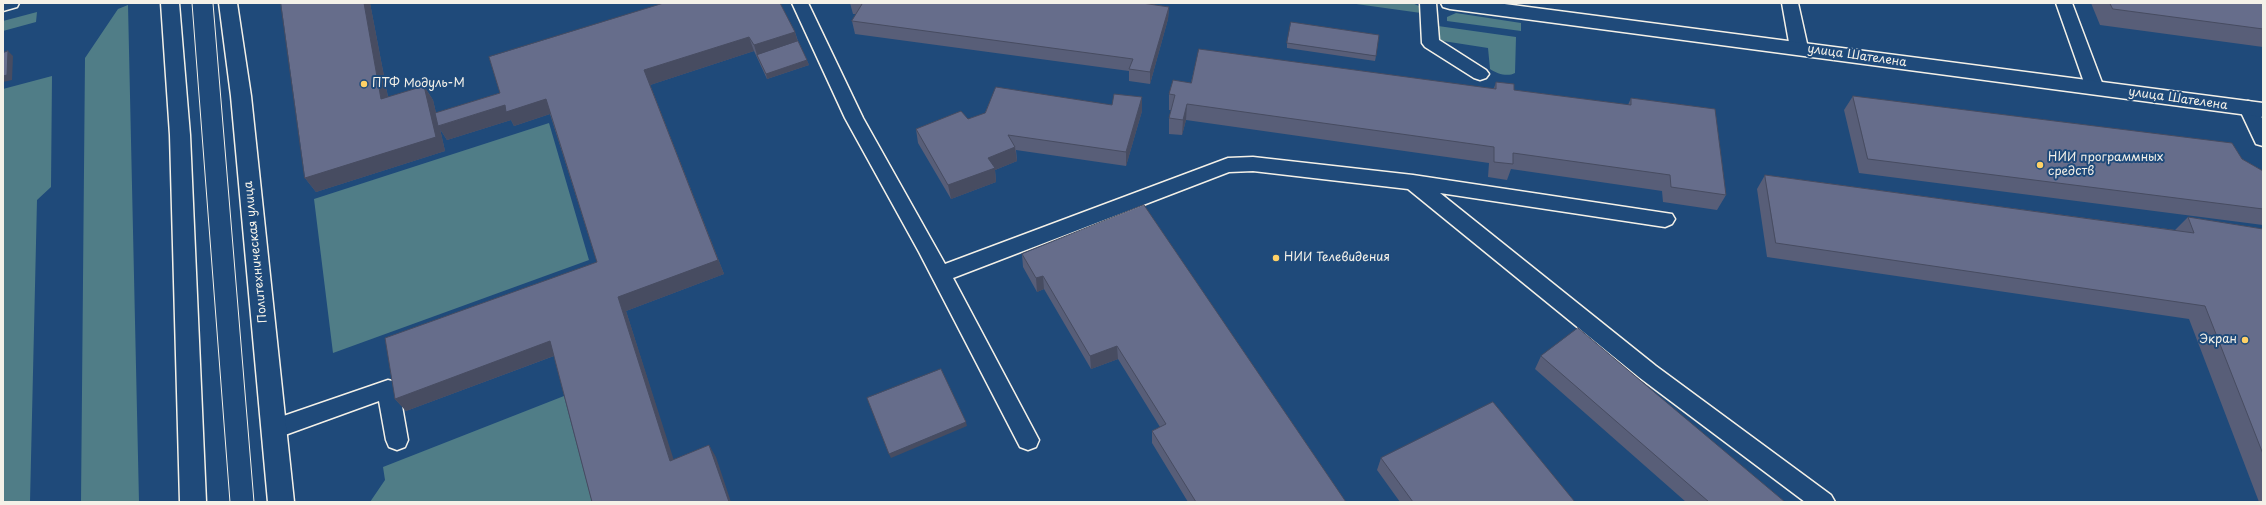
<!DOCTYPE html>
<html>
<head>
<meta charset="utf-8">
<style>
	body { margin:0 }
	#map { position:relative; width:2266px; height:505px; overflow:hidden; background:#1f4a7a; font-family:"Playpen Sans",sans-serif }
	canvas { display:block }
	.frame { position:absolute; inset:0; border:4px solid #f4f1e8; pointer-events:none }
</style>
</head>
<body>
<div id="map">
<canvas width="2266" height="505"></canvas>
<div class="frame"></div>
</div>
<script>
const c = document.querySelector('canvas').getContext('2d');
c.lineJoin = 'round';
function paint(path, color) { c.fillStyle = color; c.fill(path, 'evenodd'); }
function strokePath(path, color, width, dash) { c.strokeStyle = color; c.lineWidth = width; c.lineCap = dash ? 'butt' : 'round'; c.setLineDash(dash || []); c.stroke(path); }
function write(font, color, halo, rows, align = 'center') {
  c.font = font + ' "Playpen Sans",sans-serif'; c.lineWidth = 4; c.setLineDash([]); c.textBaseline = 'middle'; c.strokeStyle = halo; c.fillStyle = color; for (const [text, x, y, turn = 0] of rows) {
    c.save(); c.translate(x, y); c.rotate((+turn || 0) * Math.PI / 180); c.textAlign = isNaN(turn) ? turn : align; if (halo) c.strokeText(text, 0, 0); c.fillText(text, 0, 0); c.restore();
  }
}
const green = new Path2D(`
	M 1349,3 L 1412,3 L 1419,6 L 1421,13 Z
	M 128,5 L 139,502 L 81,502 L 85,58 L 118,9 Z
	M 37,12 L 36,22 L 3,31 L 3,21 Z
	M 1456,13 L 1521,23 L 1521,31 L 1447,21 L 1447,17 Z
	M 1438,26 L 1516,37 L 1515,73 C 1508,77 1497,74 1490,69 L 1488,48 L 1443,41 L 1437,37 Z
	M 52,76 L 51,187 L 37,200 L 30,502 L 3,502 L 3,89 Z
	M 549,123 L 589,260 L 333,353 L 314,199 Z
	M 564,396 L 592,502 L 370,502 L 385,480 L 383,467 Z`);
const service = new Path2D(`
	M 792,3 L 808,3 L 863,118 L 945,264 L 1228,158 L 1253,157 L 1413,175 L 1672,214 L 1675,219 L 1672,224 L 1665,227 L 1440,193 L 1656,366 L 1831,495 L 1835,502 L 1805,502 L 1640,378 L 1408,189 L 1253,171 L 1229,172 L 953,278 L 1039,440 L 1036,447 L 1028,450 L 1020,447 L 919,252 L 845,118 Z
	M 1420,3 L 1436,3 L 1439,40 L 1486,70 L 1489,74 L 1486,78 L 1480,80 L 1474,78 L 1425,47 L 1422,43 Z
	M 1782,3 L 1798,3 L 1808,48 L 1805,52 L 1799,54 L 1793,52 L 1790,48 Z
	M 2056,3 L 2072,3 L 2104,88 L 2101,92 L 2095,94 L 2089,92 L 2086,88 Z
	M 2248,101 L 2254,103 L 2263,120 L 2263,146 L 2256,144 L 2239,108 L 2242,103 Z
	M 388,380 L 396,382 L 399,389 L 408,440 L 405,447 L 397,450 L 389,447 L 386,440 L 379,401 L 274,439 L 266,436 L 263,429 L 266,422 Z`);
const minor = new Path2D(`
	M 3,3 L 19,3 L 17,7 L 3,11 Z
	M 1441,3 L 1497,3 L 2263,103 L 2263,117 L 1450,9 L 1443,7 Z`);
const secondary = new Path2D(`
	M 161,3 L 179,3 L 190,135 L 206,502 L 180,502 L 170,135 Z
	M 219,3 L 237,3 L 251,96 L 294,502 L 268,502 L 231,96 Z`);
const tram = new Path2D(`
	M 192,3 L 230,502
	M 213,3 L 254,502`);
const wall = new Path2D(`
	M 370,3 L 388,97 L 424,86 L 433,100 L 436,113 L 500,93 L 489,57 L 795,32 L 798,41 L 809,65 L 767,79 L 754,51 L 650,85 L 724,274 L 626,311 L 673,460 L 716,457 L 592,502 L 554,356 L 406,411 L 395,399 L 597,262 L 550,114 L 514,126 L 511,120 L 447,140 L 440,129 L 445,151 L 316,192 L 305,178 Z
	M 850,3 L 1142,3 L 1169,7 L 1168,19 L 1150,84 L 1129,81 L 1129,71 L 855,34 L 852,21 L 856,14 L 853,14 Z
	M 2091,3 L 2263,3 L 2263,47 L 2100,25 Z
	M 1287,43 L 1376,56 L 1375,61 L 1287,48 Z
	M 1496,82 L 1514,90 L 1628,105 L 1631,98 L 1726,195 L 1717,210 L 1663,202 L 1662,191 L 1511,169 L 1507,180 L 1488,177 L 1489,163 L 1186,120 L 1182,135 L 1169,134 L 1169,118 L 1171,110 L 1169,110 L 1169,94 L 1191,83 L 1494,88 Z
	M 1853,96 L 2242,159 L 2263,171 L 2263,225 L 1859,173 L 1844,110 Z
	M 1142,111 L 1126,166 L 1016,150 L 1017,161 L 995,170 L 996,182 L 951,199 L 918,143 L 916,129 L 968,119 Z
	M 1765,175 L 2175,230 L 2188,217 L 2263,229 L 2263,502 L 2259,502 L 2189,319 L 1767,257 L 1757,189 Z
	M 1022,254 L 1346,502 L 1188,502 L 1152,443 L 1152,431 L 1160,427 L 1118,359 L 1091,369 L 1044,289 L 1037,292 L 1023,267 Z
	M 1541,356 L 1785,502 L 1686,502 L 1535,369 Z
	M 1381,458 L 1575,502 L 1400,502 L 1377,470 Z`);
const shadedWall = new Path2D(`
	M 364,3 L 370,3 L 391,113 L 381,99 Z
	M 1169,7 L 1168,19 L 1150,84 L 1150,72 Z
	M 795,32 L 799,46 L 757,55 L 754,45 Z
	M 749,37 L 754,51 L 650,85 L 724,274 L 626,311 L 678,473 L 670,461 L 618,297 L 644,70 Z
	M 8,51 L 13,56 L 12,80 L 3,82 L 3,76 Z
	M 807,60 L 809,65 L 767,79 L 766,74 Z
	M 424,86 L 433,100 L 439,126 L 505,105 L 546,99 L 553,113 L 514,126 L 511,120 L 447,140 L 440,129 L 445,151 L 316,192 L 305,178 Z
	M 1142,97 L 1142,111 L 1126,166 L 1126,152 Z
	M 1187,104 L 1186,120 L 1182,135 L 1183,120 Z
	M 1015,147 L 1017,161 L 995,170 L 996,182 L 951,199 L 948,185 L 988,158 Z
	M 1043,276 L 1044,289 L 1037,292 L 1036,278 Z
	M 550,341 L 559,354 L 406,411 L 395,399 Z
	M 1117,346 L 1118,359 L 1091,369 L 1090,356 Z
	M 966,422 L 967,426 L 891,458 L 889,454 Z
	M 709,445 L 716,457 L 731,502 L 729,502 Z`);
const building = new Path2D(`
	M 281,3 L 364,3 L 381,99 L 424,86 L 436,137 L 305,178 Z
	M 664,3 L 780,3 L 795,32 L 754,45 L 749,37 L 644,70 L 718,260 L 618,297 L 670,461 L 709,445 L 729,502 L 592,502 L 550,341 L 395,399 L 385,338 L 597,262 L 546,99 L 506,112 L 505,105 L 438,126 L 435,113 L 500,93 L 489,57 Z
	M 863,3 L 1142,3 L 1169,7 L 1150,72 L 1129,69 L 1133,59 L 852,21 Z
	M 2110,3 L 2263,3 L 2263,29 L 2113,9 Z
	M 1291,22 L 1379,35 L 1376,56 L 1287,43 Z
	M 798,41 L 807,60 L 766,74 L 757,55 Z
	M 1199,49 L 1496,89 L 1496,82 L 1514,84 L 1514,90 L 1631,105 L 1631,98 L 1715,109 L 1726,195 L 1671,187 L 1670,175 L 1513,153 L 1513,164 L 1494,162 L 1494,147 L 1187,104 L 1183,120 L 1169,118 L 1175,95 L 1169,94 L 1173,80 L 1191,83 Z
	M 8,51 L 7,75 L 3,76 L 3,53 Z
	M 996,87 L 1112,105 L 1114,94 L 1142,97 L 1126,152 L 1008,135 L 1015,147 L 988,158 L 995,168 L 948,185 L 916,129 L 961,111 L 968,119 L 985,113 Z
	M 1853,96 L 2232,143 L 2242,159 L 2263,171 L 2263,209 L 1868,159 Z
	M 1765,175 L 2194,233 L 2188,217 L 2263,229 L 2263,454 L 2205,306 L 1776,243 Z
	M 1144,205 L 1346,502 L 1196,502 L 1152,431 L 1166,424 L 1117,346 L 1090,356 L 1043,276 L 1036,278 L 1022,254 Z
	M 1578,328 L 1785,502 L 1709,502 L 1541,356 Z
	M 941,369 L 966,422 L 889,454 L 867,398 Z
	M 1493,402 L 1575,502 L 1413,502 L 1381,458 Z`);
const markers = [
	[364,84,4,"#ffd166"],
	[2040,165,4,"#ffd166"],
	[1276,258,4,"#ffd166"],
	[2245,340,4,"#ffd166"]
];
const streetNames = [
	["улица Шателена",1857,56,8],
	["улица Шателена",2178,99,8],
	["Политехническая улица",256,252,-96]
];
const poiNames = [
	["ПТФ Модуль-М",372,84],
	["НИИ программных",2048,158],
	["средств",2048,172],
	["НИИ Телевидения",1284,258],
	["Экран",2237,340,"right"]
];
paint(green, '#507d87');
strokePath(service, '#f4f1e8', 3);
strokePath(minor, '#f4f1e8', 3);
strokePath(secondary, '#f4f1e8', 3);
paint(service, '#1f4a7a');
paint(minor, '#1f4a7a');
paint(secondary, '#1f4a7a');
strokePath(tram, '#f4f1e8', 1);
paint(wall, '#585e78');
paint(shadedWall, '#474c61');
paint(building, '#666d8b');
strokePath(building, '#474c61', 1);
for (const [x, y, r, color] of markers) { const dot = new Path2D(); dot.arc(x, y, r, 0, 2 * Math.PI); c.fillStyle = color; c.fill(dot); strokePath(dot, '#1f4a7a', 1.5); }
write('12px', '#f4f1e8', '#1f4a7a', streetNames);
write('12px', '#f4f1e8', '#1f4a7a', poiNames, 'left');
</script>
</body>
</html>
